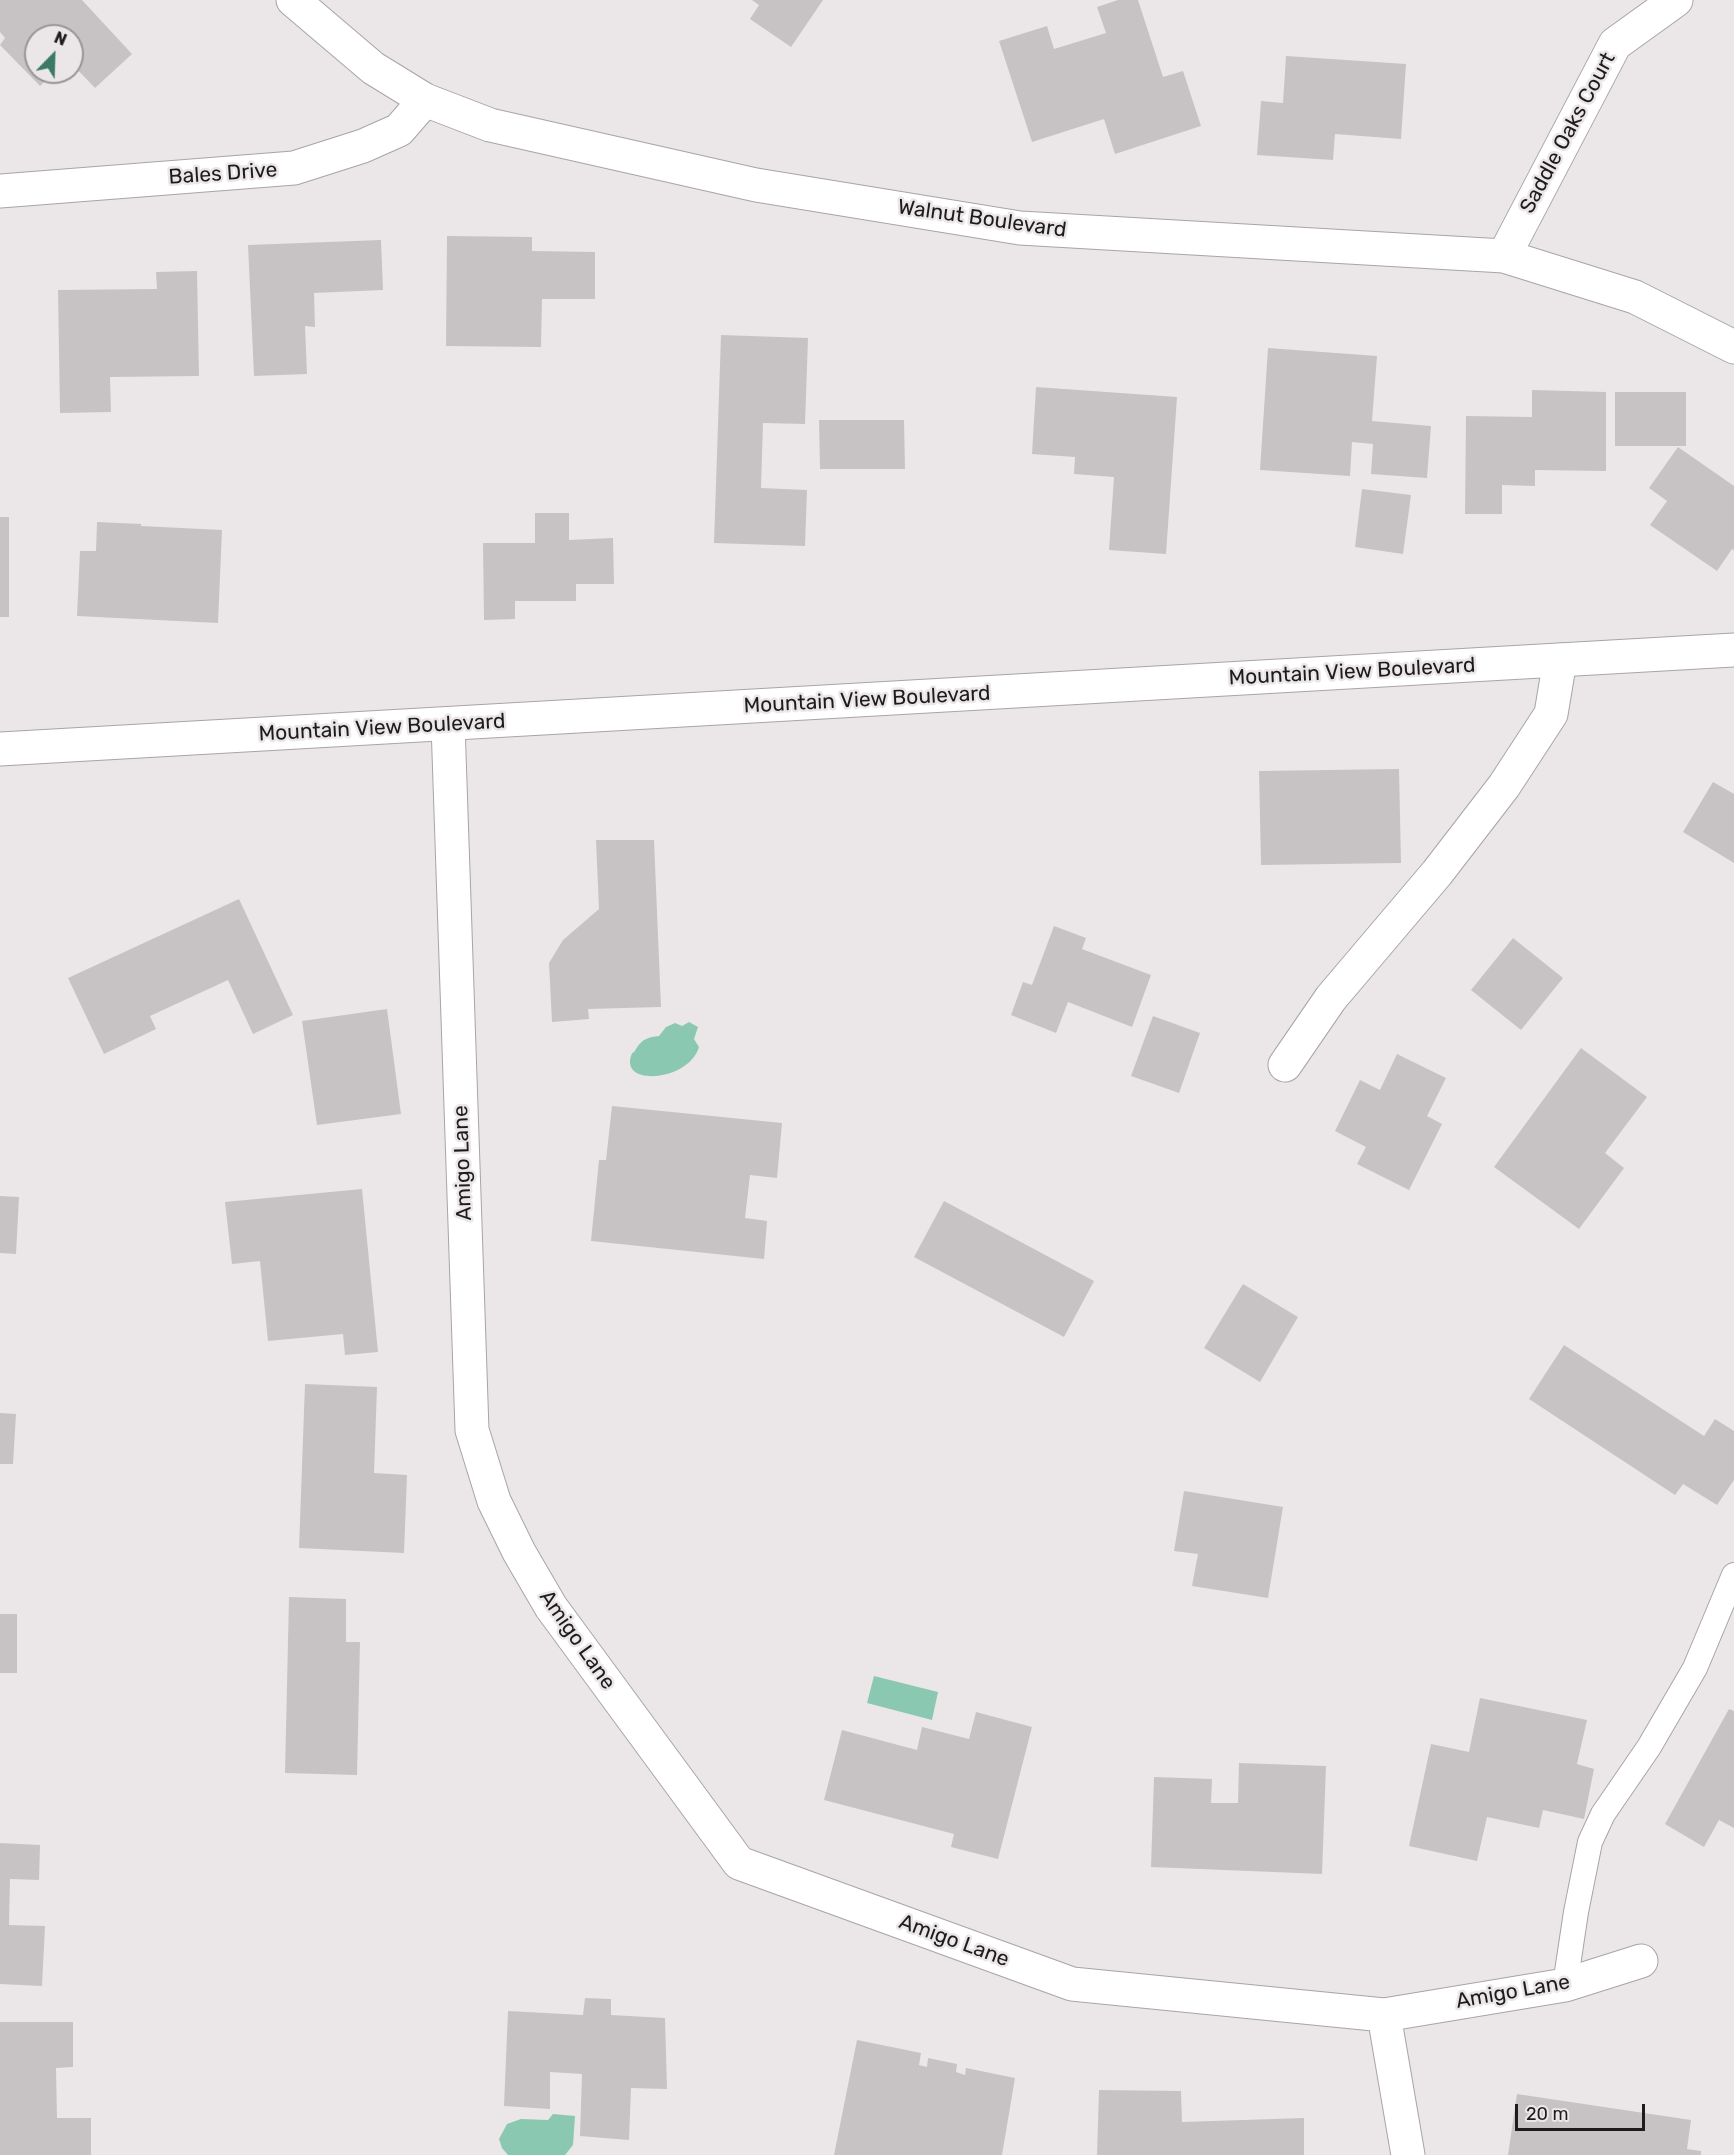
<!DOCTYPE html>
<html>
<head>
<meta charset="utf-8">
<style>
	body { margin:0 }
	#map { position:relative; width:1734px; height:2155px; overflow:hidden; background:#ebe7e9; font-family:Rubik,sans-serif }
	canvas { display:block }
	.north { position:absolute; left:24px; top:24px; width:60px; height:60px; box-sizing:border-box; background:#ebe7e9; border:2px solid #999597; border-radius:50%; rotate:23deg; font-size:16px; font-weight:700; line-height:24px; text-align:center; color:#1d1b1c }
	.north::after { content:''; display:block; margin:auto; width:21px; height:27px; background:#3d7a66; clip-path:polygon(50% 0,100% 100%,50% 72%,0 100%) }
	.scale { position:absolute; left:1515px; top:2104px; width:130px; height:27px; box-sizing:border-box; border:3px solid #1d1b1c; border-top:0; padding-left:8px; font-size:18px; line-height:21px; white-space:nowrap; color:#1d1b1c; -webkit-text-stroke:4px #ebe7e9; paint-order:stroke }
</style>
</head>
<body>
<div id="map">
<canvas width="1734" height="2155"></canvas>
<div class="north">N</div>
<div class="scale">20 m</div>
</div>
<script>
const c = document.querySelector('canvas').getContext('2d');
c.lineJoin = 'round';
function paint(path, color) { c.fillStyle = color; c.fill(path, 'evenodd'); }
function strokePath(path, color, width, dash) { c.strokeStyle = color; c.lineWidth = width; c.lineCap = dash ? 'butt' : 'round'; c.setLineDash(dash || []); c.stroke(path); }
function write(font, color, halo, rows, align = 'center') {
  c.font = font + ' Rubik,sans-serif'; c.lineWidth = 5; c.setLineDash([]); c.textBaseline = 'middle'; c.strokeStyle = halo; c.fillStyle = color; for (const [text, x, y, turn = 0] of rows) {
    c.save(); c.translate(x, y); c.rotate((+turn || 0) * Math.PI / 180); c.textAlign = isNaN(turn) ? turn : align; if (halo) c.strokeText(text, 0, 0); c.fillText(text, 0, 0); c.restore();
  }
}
const water = new Path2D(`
	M 689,1022 L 698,1027 L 694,1039 L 699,1047 C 689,1081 621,1087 631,1056 C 633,1050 633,1055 636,1049 C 642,1039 648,1037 659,1036 L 666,1027 L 675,1023 L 682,1026 Z
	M 874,1676 L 938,1692 L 932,1720 L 867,1703 Z
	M 553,2114 L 575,2116 L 573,2145 L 565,2155 L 508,2155 L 502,2148 L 499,2139 L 507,2124 L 521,2119 L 548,2120 Z`);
const building = new Path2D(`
	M 0,0 L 82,0 L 132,54 L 95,88 L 72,64 L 72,36 L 36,36 L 36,72 L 55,72 L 40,86 L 0,45 L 5,38 L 0,32 Z
	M 752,0 L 823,0 L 791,47 L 750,19 L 759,5 Z
	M 1118,0 L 1138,0 L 1163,77 L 1183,71 L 1201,126 L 1115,154 L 1104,119 L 1032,142 L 999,41 L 1047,26 L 1054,49 L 1106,33 L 1097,7 Z
	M 1286,56 L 1406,64 L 1401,139 L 1335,134 L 1333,160 L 1257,155 L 1261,101 L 1283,103 Z
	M 447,236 L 532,237 L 532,251 L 595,252 L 595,299 L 542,299 L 541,347 L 446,346 Z
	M 381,240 L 383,290 L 314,293 L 315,327 L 305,326 L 307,374 L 254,376 L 248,245 Z
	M 197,271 L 199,376 L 110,377 L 111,412 L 60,413 L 58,290 L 157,289 L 156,272 Z
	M 721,335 L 808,338 L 805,424 L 763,423 L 761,488 L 807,490 L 805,546 L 714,543 Z
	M 1268,348 L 1377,356 L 1372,421 L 1431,426 L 1427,478 L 1371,474 L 1373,444 L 1352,442 L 1350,476 L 1260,470 Z
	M 1036,387 L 1177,397 L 1166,554 L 1109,550 L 1114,477 L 1074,474 L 1075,457 L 1032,454 Z
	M 1532,390 L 1606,392 L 1606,471 L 1535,470 L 1535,486 L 1502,485 L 1502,514 L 1465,514 L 1466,416 L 1532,417 Z
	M 1615,392 L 1686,392 L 1686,446 L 1615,446 Z
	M 819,420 L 904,420 L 905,469 L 820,469 Z
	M 1678,447 L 1734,486 L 1734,550 L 1732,549 L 1717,571 L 1650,525 L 1667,501 L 1649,488 Z
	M 1362,489 L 1411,495 L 1403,554 L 1355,547 Z
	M 535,513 L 569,513 L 569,540 L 613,538 L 614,584 L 576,584 L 576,601 L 515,601 L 515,619 L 484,620 L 483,543 L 535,543 Z
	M 0,517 L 9,517 L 9,617 L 0,617 Z
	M 97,522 L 141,524 L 141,526 L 222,530 L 218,623 L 77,616 L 80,551 L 96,551 Z
	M 1399,769 L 1401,863 L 1261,865 L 1259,771 Z
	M 1713,782 L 1734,794 L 1734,863 L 1683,832 Z
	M 596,840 L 654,840 L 661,1007 L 588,1009 L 589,1019 L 552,1022 L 549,963 L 563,940 L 599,909 Z
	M 239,899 L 293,1015 L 253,1034 L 228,980 L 150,1016 L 156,1029 L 104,1054 L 68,978 Z
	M 1054,926 L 1086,938 L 1082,949 L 1151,975 L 1132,1027 L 1068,1002 L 1056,1033 L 1011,1015 L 1023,982 L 1032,985 Z
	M 1513,938 L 1563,978 L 1521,1030 L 1471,990 Z
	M 387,1009 L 401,1114 L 317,1125 L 302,1021 Z
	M 1153,1016 L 1200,1033 L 1179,1093 L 1131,1076 Z
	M 1581,1048 L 1647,1097 L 1605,1153 L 1624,1168 L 1579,1229 L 1494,1167 Z
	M 1397,1054 L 1446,1078 L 1427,1116 L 1442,1124 L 1409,1190 L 1357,1164 L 1366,1147 L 1335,1131 L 1360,1080 L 1380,1090 Z
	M 612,1106 L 782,1123 L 777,1178 L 750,1175 L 745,1218 L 767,1221 L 764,1259 L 591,1241 L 599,1160 L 606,1160 Z
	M 362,1189 L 378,1352 L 345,1355 L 343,1334 L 268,1341 L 260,1261 L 232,1264 L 225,1202 Z
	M 0,1196 L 19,1197 L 16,1254 L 0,1253 Z
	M 944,1201 L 1094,1281 L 1064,1337 L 914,1257 Z
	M 1243,1284 L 1298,1317 L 1260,1382 L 1204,1348 Z
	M 1564,1345 L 1704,1436 L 1715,1419 L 1734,1431 L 1734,1480 L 1717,1505 L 1683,1484 L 1675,1495 L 1529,1399 Z
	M 305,1384 L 377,1387 L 374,1473 L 407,1475 L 404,1553 L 299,1548 Z
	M 0,1413 L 16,1414 L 13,1464 L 0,1464 Z
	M 1184,1491 L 1283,1507 L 1268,1598 L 1192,1586 L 1198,1554 L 1174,1551 Z
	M 289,1597 L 346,1599 L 346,1642 L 360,1642 L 357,1775 L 285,1773 Z
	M 0,1614 L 17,1614 L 17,1673 L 0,1673 Z
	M 1480,1698 L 1587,1720 L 1577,1764 L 1594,1769 L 1584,1819 L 1543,1810 L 1539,1828 L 1487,1817 L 1477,1861 L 1409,1846 L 1431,1744 L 1469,1752 Z
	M 1729,1709 L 1734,1711 L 1734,1828 L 1719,1820 L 1704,1847 L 1665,1824 Z
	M 976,1712 L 1032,1727 L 998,1859 L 951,1847 L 954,1834 L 824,1800 L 842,1730 L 917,1750 L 922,1727 L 969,1739 Z
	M 1239,1763 L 1326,1766 L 1322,1874 L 1151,1867 L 1154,1777 L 1212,1779 L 1211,1803 L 1238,1803 Z
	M 0,1843 L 40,1845 L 39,1880 L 10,1879 L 9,1925 L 45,1926 L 42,1986 L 0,1984 Z
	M 585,1998 L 611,1999 L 611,2015 L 665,2018 L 667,2089 L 631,2088 L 629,2140 L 580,2136 L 582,2074 L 550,2072 L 550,2109 L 504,2106 L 508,2011 L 583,2015 Z
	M 0,2022 L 73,2022 L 73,2067 L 56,2068 L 57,2118 L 91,2118 L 91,2155 L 0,2155 Z
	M 857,2040 L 921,2053 L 919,2065 L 927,2067 L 928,2058 L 957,2064 L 956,2072 L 965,2075 L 966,2068 L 1015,2078 L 1002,2155 L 834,2155 Z
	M 1099,2090 L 1181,2091 L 1182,2122 L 1304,2118 L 1304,2155 L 1097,2155 Z
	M 1517,2094 L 1691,2120 L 1687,2149 L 1701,2151 L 1701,2155 L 1508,2155 Z`);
const lane = new Path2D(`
	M 1565,1985 L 1576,1912 L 1590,1842 L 1603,1814 L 1649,1747 L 1695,1668 L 1734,1575`);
const street = new Path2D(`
	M 0,191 L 294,168 L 363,146 L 399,130 L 425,100
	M 1504,256 L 1615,44 L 1676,0
	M 448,724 L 472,1430 L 494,1501 L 519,1552 L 551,1607 L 739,1863 L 1072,1984 L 1384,2015 L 1565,1985 L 1641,1961
	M 1285,1065 L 1331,998 L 1437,873 L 1504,786 L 1551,714 L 1560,660
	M 1384,2015 L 1408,2155`);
const secondary = new Path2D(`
	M 293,0 L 373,68 L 425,100 L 490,125 L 756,185 L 1020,228 L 1504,256 L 1635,297 L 1734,347
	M 0,749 L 1734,650`);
const streetNames = [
	["Saddle Oaks Court",1568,133,-62],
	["Bales Drive",223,174,-4],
	["Walnut Boulevard",982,219,8],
	["Mountain View Boulevard",1352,672,-3],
	["Mountain View Boulevard",867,700,-3],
	["Mountain View Boulevard",382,728,-3],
	["Amigo Lane",463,1163,-92],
	["Amigo Lane",577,1640,55],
	["Amigo Lane",954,1941,20],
	["Amigo Lane",1513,1992,-10]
];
paint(water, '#8bc8b1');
paint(building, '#c7c3c5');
strokePath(lane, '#a8a4a7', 26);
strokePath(street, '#a8a4a7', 35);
strokePath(secondary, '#a8a4a7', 35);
strokePath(lane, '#fff', 24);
strokePath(street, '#fff', 33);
strokePath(secondary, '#fff', 33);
write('21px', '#1d1b1c', '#ebe7e9', streetNames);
</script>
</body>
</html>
